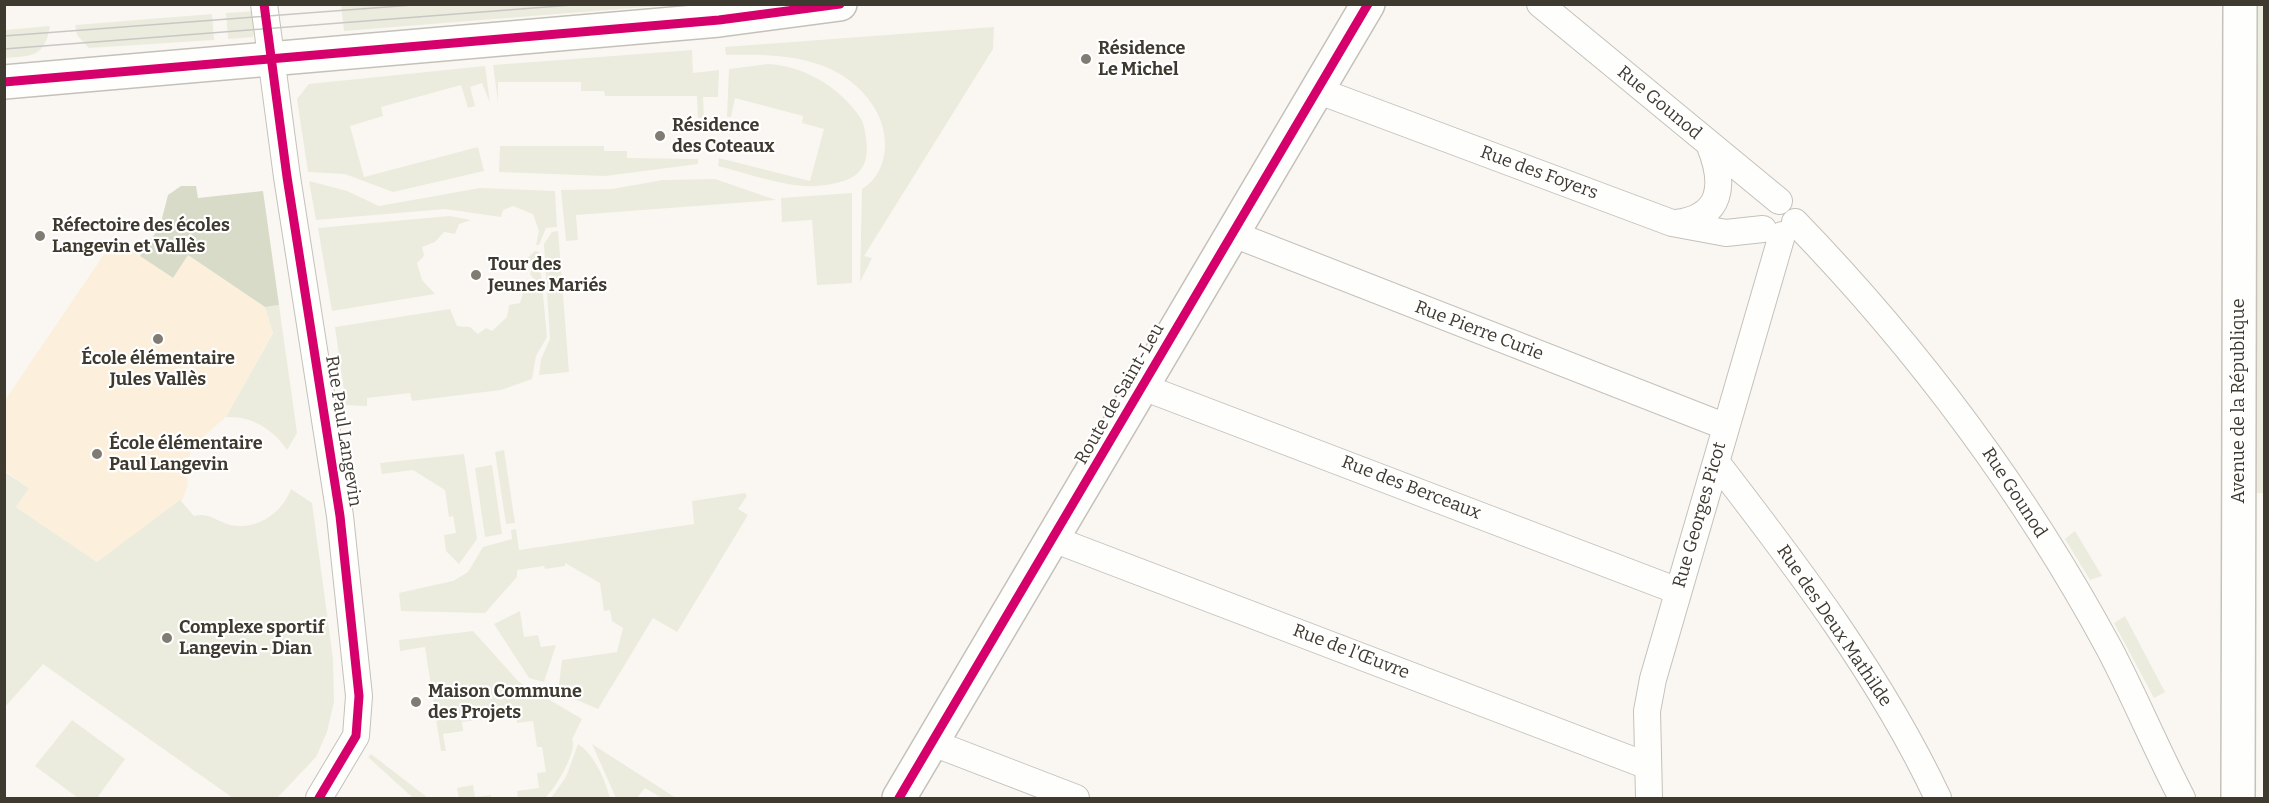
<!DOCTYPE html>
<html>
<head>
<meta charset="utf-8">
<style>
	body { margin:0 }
	#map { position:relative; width:2269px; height:803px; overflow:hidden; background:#faf7f2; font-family:Bitter,serif }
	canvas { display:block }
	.frame { position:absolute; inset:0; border:6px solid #3f3a30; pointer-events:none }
</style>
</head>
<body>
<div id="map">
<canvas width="2269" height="803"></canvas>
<div class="frame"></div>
</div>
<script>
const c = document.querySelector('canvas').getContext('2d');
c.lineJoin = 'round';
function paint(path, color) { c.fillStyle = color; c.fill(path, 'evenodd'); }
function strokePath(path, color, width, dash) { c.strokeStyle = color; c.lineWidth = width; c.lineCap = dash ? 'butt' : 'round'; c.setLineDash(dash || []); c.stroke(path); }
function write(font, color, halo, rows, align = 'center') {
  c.font = font + ' Bitter,serif'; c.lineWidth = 4.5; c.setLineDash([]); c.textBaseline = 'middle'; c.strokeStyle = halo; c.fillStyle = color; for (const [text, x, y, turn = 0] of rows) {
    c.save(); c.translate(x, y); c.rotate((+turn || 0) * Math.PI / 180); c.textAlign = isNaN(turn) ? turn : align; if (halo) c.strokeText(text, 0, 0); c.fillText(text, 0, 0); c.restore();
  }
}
const built = new Path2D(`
	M 115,238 L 172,278 L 188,255 L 265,307 L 273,332 L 226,417 L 192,447 L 186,468 L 188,484 L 183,499 L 97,562 L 15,506 L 28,487 L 5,471 L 5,400 Z`);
const green = new Path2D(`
	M 2264,4 L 2264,493 L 2251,493 L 2255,5 Z
	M 341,5 L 341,4 L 670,5 L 344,31 Z
	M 257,11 L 253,37 L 228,39 L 226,13 Z
	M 212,14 L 214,40 L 89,48 L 77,35 L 75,25 Z
	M 50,26 C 45,57 32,56 5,58 L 5,30 Z
	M 994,27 L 993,49 L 864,256 L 872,258 L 860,282 L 862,189 C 877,180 884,164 885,147 C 885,128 880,115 869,100 C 835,55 778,54 726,55 L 725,47 Z
	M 692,50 L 693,73 L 719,70 L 718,97 L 703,97 L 704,118 L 698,118 L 697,96 L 605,96 L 604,91 L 581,91 L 581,82 L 498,82 L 498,102 L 493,65 Z
	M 768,64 C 803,66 836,85 857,113 C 863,120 865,129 866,138 C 872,176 848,183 816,186 C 787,188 746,173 718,166 L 719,158 L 810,181 L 824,129 L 802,123 L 803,116 L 735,98 L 731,117 L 727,117 L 729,69 Z
	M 485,66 L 490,103 L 482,83 L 470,87 L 475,106 L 468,108 L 461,85 L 381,107 L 383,116 L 350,126 L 364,177 L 478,147 L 484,171 L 393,192 L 345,174 L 308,172 L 297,99 L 309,84 Z
	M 500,146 L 604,146 L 604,151 L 627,151 L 627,158 L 698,159 L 698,164 L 605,176 L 499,172 Z
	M 715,179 L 776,200 L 576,215 L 578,240 L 566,241 L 561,190 L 612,189 L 663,180 Z
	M 309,181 L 347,191 L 379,206 L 480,188 L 555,191 L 557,227 L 546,228 L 539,245 L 536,245 L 539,231 L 533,214 L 513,206 L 503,210 L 501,217 L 445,209 L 316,220 Z
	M 852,193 L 852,283 L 817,285 L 812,220 L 782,222 L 781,198 Z
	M 449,216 L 471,220 L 459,224 L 455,234 L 444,232 L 435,242 L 422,247 L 424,256 L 417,263 L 422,280 L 435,294 L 332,311 L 318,228 Z
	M 558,231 L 569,372 L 539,375 L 541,359 L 550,339 L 544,244 L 552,232 Z
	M 535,251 L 539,252 L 547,337 L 536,356 L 532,379 L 501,390 L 412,401 L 410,393 L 367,398 L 367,406 L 346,405 L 335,327 L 450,309 L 457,326 L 470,327 L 478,334 L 486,328 L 492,331 L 507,317 L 509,305 L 520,303 L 524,290 L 532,285 L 534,279 L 530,274 L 533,265 L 526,259 Z
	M 279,305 L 297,433 L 287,450 C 273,429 252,416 226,417 L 273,333 L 265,307 Z
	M 504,450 L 515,523 L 506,524 L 495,452 Z
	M 464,454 L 477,539 L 459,564 L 446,551 L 444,535 L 456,533 L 453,516 L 449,517 L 445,490 L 413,470 L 382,474 L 380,463 Z
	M 492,465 L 502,534 L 485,537 L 475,468 Z
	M 5,472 L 29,488 L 16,507 L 97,562 L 180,500 L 194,516 C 207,512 217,521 230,525 C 257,531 283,512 291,489 L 312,503 L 333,659 L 334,702 L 327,732 L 316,757 L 277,798 L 233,798 L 43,664 L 5,707 Z
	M 745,493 L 747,496 L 738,509 L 748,515 L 677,632 L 653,618 L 598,709 L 558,692 L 562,660 L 617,652 L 623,628 L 612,621 L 610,610 L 604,611 L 600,583 L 565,563 L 565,566 L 545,569 L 544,566 L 517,570 L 517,577 L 485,613 L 401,611 L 399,593 L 453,581 L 468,572 L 483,547 L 512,539 L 511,530 L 516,529 L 519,550 L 694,524 L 692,501 Z
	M 2075,531 L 2102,576 L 2090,580 L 2065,539 Z
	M 520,611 L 524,637 L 538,635 L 541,647 L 556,645 L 544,682 L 529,678 L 494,624 Z
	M 2125,616 L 2165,692 L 2154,698 L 2114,623 Z
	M 473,631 L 519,682 L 582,719 L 572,739 C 578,751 555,789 545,798 L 518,798 L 517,791 L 539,788 L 537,773 L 546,772 L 542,747 L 537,747 L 533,721 L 517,723 L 515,711 L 498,713 L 499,717 L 462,722 L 463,731 L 443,734 L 446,751 L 441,751 L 425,647 L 400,651 L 399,640 Z
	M 72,720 L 125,759 L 97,798 L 78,798 L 35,766 Z
	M 578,744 C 595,755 605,780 610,798 L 551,798 L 566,777 Z
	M 592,744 L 676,798 L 662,798 L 645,788 L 637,798 L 616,798 Z
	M 371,754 L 428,798 L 413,798 L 368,757 Z
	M 473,785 L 475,797 L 491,795 L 491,798 L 459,798 L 457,788 Z`);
const forest = new Path2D(`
	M 181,186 L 196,186 L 198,198 L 263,191 L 279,305 L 265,307 L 188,255 L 173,278 L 140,256 L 160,226 L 168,195 Z`);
const street = new Path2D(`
	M 264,4 L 287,177 L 340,516 L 359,696 L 356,736 L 319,798
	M 1540,4 L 1779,201
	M 1319,91 L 1672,223 L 1726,233 L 1763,229
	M 1795,222 C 1918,349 2024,491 2109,648 C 2135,697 2156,749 2182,798
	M 1676,223 C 1723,217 1725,184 1710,146
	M 1233,234 L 1724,426
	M 1143,387 L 1678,591
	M 1717,463 C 1798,568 1881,677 1938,798
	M 1053,539 L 1648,766
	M 933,743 L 1076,798
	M 1649,798 L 1647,711 L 1653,679 L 1782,235`);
const secondary = new Path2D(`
	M 4,82 L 719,20 L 840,4`);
const primary = new Path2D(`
	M 899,798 L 1368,4
	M 2238,798 L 2240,4`);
const tram = new Path2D(`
	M 4,36 L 426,4
	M 4,49 L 585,4
	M 2264,99 L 2264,119`);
const cycleway = new Path2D(`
	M 264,4 L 287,177 L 340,516 L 359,696 L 356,736 L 319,798
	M 4,82 L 719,20 L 840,4
	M 899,798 L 1368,4`);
const markers = [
	[1086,59,6,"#807c74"],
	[660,136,6,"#807c74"],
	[40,236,6,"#807c74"],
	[476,275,6,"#807c74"],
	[158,339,6,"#807c74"],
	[97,454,6,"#807c74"],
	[167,638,6,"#807c74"],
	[416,702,6,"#807c74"]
];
const poiNames = [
	["Résidence",1098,49],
	["Le Michel",1098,70],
	["Résidence",672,126],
	["des Coteaux",672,147],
	["Réfectoire des écoles",52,226],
	["Langevin et Vallès",52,247],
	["Tour des",488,265],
	["Jeunes Mariés",488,286],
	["École élémentaire",158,359,"center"],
	["Jules Vallès",158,380,"center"],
	["École élémentaire",109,444],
	["Paul Langevin",109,465],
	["Complexe sportif",179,628],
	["Langevin - Dian",179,649],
	["Maison Commune",428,692],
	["des Projets",428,713]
];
const streetNames = [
	["Rue Gounod",1659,103,40],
	["Rue des Foyers",1539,173,20],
	["Rue Pierre Curie",1479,331,21],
	["Route de Saint-Leu",1120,394,-60],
	["Avenue de la République",2239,401,-90],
	["Rue Paul Langevin",343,431,81],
	["Rue des Berceaux",1411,488,21],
	["Rue Gounod",2014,493,57],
	["Rue Georges Picot",1700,515,-74],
	["Rue des Deux Mathilde",1834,626,56],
	["Rue de l'Œuvre",1351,652,21]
];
paint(built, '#fcf0dd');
paint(green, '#ebecdd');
paint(forest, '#d8dbc7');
strokePath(street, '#c5c1ba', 28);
strokePath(secondary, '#c5c1ba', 36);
strokePath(primary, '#c5c1ba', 36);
strokePath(street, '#fefefd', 26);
strokePath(secondary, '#fefefd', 33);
strokePath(primary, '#fefefd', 33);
strokePath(tram, '#c9c7c5', 1.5);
strokePath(cycleway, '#d6006c', 9);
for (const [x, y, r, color] of markers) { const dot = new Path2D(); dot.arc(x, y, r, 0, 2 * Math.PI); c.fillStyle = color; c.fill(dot); strokePath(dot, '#fff', 2); }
write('bold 18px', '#3f3a30', '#fff', poiNames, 'left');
write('18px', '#3f3a30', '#fff', streetNames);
</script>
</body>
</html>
